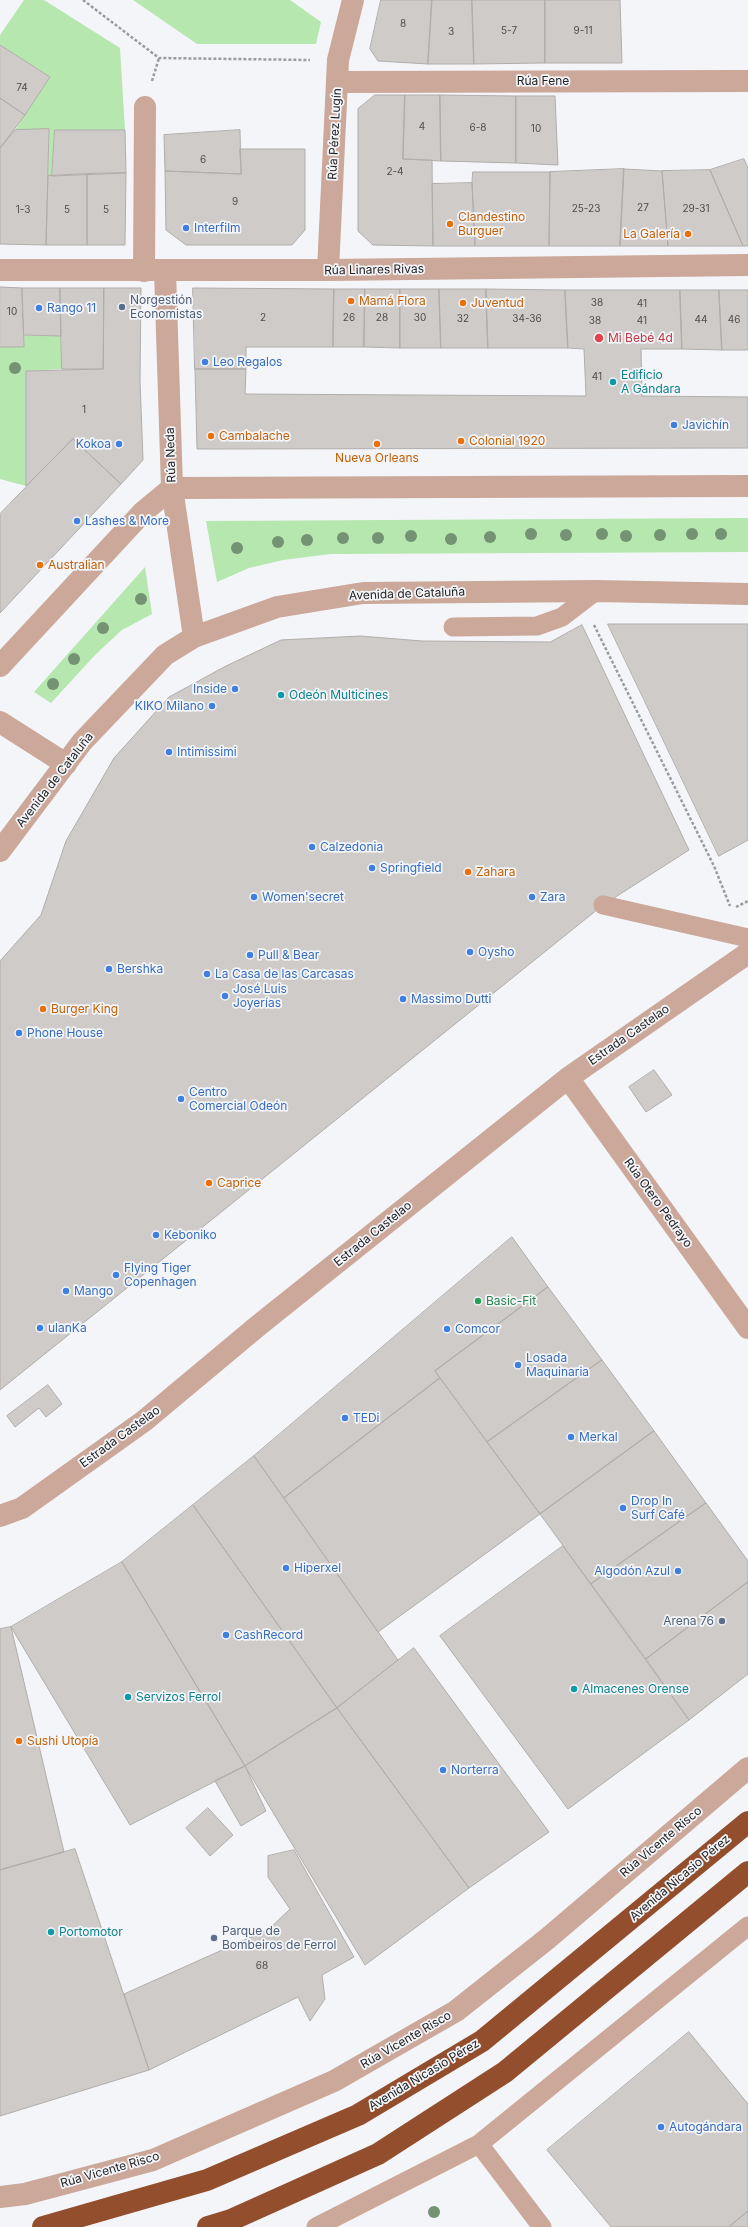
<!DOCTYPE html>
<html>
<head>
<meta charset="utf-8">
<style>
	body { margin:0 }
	canvas { display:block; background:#f4f5f9 }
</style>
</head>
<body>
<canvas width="748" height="2227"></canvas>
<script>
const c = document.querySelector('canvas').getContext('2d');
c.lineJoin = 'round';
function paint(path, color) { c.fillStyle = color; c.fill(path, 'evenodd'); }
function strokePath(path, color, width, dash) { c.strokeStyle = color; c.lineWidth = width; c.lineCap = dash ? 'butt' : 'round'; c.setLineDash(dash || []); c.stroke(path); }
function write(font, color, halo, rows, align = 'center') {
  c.font = font + ' Inter,sans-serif'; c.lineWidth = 3.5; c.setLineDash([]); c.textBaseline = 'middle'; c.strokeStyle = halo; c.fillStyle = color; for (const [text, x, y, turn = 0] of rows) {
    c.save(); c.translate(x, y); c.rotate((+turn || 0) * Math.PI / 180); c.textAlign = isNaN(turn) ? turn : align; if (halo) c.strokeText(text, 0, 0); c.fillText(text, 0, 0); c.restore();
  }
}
const green = new Path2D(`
	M 24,0 L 44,0 L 120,48 L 125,130 L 55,130 L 52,176 L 48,176 L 49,130 L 15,130 L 50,77 L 0,45 L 0,35 Z
	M 133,0 L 290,0 L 321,22 L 316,44 L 197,44 Z
	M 24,335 L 61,336 L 62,369 L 26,371 L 26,486 L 0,479 L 0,347 L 24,347 Z
	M 748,518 L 748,552 L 331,554 L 283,560 L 249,568 L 217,582 L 206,521 Z
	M 145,567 L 152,614 L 122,630 L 96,654 L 51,703 L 34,692 Z`);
const building = new Path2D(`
	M 381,0 L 432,0 L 428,64 L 378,61 L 370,49 Z
	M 432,0 L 472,0 L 474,64 L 428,64 Z
	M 472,0 L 545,0 L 545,63 L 474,64 Z
	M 545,0 L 620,0 L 622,63 L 545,63 Z
	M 0,45 L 50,77 L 25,115 L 0,98 Z
	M 375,95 L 405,95 L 403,159 L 432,160 L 433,246 L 373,245 L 358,231 L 358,109 Z
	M 405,95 L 440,95 L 441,161 L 403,159 Z
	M 440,95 L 516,96 L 516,163 L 441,161 Z
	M 516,96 L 555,96 L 558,165 L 516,163 Z
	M 0,98 L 25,115 L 0,148 Z
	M 49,129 L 46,245 L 0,244 L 0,148 L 15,130 Z
	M 55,130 L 125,130 L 126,173 L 52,176 Z
	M 240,130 L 241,174 L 165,171 L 164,135 Z
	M 240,149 L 305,149 L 305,230 L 292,245 L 186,245 L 166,230 L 165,171 L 241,174 Z
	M 744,159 L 748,168 L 748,246 L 743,246 L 710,170 Z
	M 624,169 L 662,171 L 668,246 L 620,246 Z
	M 624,169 L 620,246 L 549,246 L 550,172 Z
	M 710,170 L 743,246 L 668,246 L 662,171 Z
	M 473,172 L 550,172 L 549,246 L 475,246 L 472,183 Z
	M 126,173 L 125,245 L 87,245 L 87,174 Z
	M 87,174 L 87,245 L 46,245 L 48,176 Z
	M 472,183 L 475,246 L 433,246 L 432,184 Z
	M 0,287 L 22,288 L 24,347 L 0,347 Z
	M 22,288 L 60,288 L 61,336 L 24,335 Z
	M 60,288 L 104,288 L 103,369 L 62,369 Z
	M 104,288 L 141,288 L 140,380 L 143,460 L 121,484 L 73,439 L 26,486 L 26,371 L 103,369 Z
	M 193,288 L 334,289 L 333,347 L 246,347 L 246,369 L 195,369 Z
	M 334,289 L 365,289 L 364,347 L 333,347 Z
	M 365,289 L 400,289 L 400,348 L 364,347 Z
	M 400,289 L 439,289 L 441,348 L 400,348 Z
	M 439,289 L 486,289 L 488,348 L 441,348 Z
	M 486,289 L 565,290 L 568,348 L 488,348 Z
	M 565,290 L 680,290 L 682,349 L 641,349 L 642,396 L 748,397 L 748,448 L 197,449 L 195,369 L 246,369 L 245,394 L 586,396 L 584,349 L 568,348 Z
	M 680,290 L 719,290 L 722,350 L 682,349 Z
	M 719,290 L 748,290 L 748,350 L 722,350 Z
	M 73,439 L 121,484 L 0,613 L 0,514 Z
	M 608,624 L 748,624 L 748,840 L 719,856 Z
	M 582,625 L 689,850 L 603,905 L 0,1390 L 0,961 L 41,915 L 66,841 L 114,758 L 169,697 L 226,666 L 281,640 L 360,636 L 422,641 L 550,642 Z
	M 654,1070 L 672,1095 L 646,1112 L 629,1087 Z
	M 512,1237 L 548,1287 L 435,1371 L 440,1378 L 284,1498 L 254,1456 Z
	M 548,1287 L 602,1360 L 487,1442 L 435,1371 Z
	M 602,1360 L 654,1431 L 540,1514 L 487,1442 Z
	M 440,1378 L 540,1514 L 378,1632 L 284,1498 Z
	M 48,1385 L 62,1404 L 46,1417 L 39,1408 L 15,1427 L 7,1416 Z
	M 654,1431 L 706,1503 L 591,1584 L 540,1514 Z
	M 254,1456 L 398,1660 L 337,1708 L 193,1505 Z
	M 706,1503 L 748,1561 L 748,1582 L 646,1659 L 591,1584 Z
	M 193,1505 L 337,1708 L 245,1766 L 122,1562 Z
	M 563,1546 L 689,1720 L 568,1809 L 440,1636 Z
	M 122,1562 L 245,1766 L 130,1825 L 11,1627 Z
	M 748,1582 L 748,1674 L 689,1720 L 646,1659 Z
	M 11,1627 L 64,1852 L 0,1870 L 0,1629 Z
	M 414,1648 L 549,1832 L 469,1888 L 337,1708 Z
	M 337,1708 L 469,1888 L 365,1965 L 245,1766 Z
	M 245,1766 L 266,1811 L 241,1826 L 215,1781 Z
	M 208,1808 L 233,1835 L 210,1856 L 186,1828 Z
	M 75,1849 L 149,2070 L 0,2116 L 0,1870 Z
	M 294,1850 L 354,1957 L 322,1975 L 325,1999 L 310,2021 L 298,1997 L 149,2070 L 124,1994 L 269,1929 L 290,1909 L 268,1877 L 268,1856 Z
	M 689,2032 L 748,2104 L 748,2211 L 729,2227 L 611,2227 L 547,2150 Z
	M 748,2211 L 748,2227 L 729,2227 Z`);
const path = new Path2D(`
	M 83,0 L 159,58 L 310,60
	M 152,81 L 159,58
	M 594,625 L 714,866 L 730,906
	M 736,907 L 748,901`);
const lane = new Path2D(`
	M 453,627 L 537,626 L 562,617 L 596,591
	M 603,905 L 748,938
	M 479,2144 L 542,2227
	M 316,2227 L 479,2144 L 748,1926`);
const street = new Path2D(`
	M 338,82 L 748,81
	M 0,270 L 328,270 L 748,265
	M 328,270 L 338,60 L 353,0
	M 144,271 L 145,107
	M 165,271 L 172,488 L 194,637
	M 0,666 L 143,512 L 172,488 L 748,486
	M 0,722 L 66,764
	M 0,851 L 82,742 L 165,655 L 194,637 L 277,607 L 363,593 L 596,591 L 748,594
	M 568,1078 L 748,1328
	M 0,1516 L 22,1508 L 144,1421 L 259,1325 L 568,1078 L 748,953
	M 0,2197 L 25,2194 L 153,2160 L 334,2081 L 456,2011 L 547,1939 L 748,1768`);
const highway = new Path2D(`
	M 43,2227 L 207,2180 L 358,2115 L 482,2041 L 748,1822
	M 208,2227 L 231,2220 L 378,2154 L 505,2072 L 748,1872`);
const trees = [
	[15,368],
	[531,534],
	[602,534],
	[692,534],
	[721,534],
	[566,535],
	[660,535],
	[411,536],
	[626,536],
	[490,537],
	[343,538],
	[378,538],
	[451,539],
	[307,540],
	[278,542],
	[237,548],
	[141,599],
	[103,628],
	[74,659],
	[53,684],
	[434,2212]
];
const markers = [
	[450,224,4,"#e8710a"],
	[186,228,4,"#3f7fe0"],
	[688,234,4,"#e8710a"],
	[351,301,4,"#e8710a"],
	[463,303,4,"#e8710a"],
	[122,307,4,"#5c6f8a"],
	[39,308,4,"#3f7fe0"],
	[599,338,5,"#e0444e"],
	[205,362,4,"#3f7fe0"],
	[613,382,4,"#0f9aa8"],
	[674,425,4,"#3f7fe0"],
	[211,436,4,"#e8710a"],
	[461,441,4,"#e8710a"],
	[119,444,4,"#3f7fe0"],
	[377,444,4,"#e8710a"],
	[77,521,4,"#3f7fe0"],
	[40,565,4,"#e8710a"],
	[235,689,4,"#3f7fe0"],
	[281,695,4,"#0f9aa8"],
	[212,706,4,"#3f7fe0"],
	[169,752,4,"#3f7fe0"],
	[312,847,4,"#3f7fe0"],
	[372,868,4,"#3f7fe0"],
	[468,872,4,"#e8710a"],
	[254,897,4,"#3f7fe0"],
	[532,897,4,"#3f7fe0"],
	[470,952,4,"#3f7fe0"],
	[250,955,4,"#3f7fe0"],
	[109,969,4,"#3f7fe0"],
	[207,974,4,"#3f7fe0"],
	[225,996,4,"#3f7fe0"],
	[403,999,4,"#3f7fe0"],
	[43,1009,4,"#e8710a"],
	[19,1033,4,"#3f7fe0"],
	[181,1099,4,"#3f7fe0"],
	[209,1183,4,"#e8710a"],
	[156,1235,4,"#3f7fe0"],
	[116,1275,4,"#3f7fe0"],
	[66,1291,4,"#3f7fe0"],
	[478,1301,4,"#2e9e5b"],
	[40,1328,4,"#3f7fe0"],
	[447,1329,4,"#3f7fe0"],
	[518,1365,4,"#3f7fe0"],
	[345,1418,4,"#3f7fe0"],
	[571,1437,4,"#3f7fe0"],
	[623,1508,4,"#3f7fe0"],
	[286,1568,4,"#3f7fe0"],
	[678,1571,4,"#3f7fe0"],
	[722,1621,4,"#5c6f8a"],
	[226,1635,4,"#3f7fe0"],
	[574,1689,4,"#0f9aa8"],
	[128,1697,4,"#0f9aa8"],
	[19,1741,4,"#e8710a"],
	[443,1770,4,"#3f7fe0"],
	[51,1932,4,"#0f9aa8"],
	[214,1938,4,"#5c6f8a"],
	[661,2127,4,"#3f7fe0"]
];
const numberNames = [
	["8",403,24],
	["5-7",509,31],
	["9-11",583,31],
	["3",451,32],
	["74",22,88],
	["4",422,127],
	["6-8",478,128],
	["10",536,129],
	["6",203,160],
	["2-4",395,172],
	["9",235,202],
	["27",643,208],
	["25-23",586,209],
	["29-31",696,209],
	["1-3",23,210],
	["5",67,210],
	["5",106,210],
	["38",597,303],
	["41",642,304],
	["10",12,312],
	["2",263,318],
	["26",349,318],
	["28",382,318],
	["30",420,318],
	["32",463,319],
	["34-36",527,319],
	["44",701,320],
	["46",734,320],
	["38",595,321],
	["41",642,321],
	["41",597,377],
	["1",84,410],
	["68",262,1966]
];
const streetNames = [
	["Rúa Fene",543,81],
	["Rúa Pérez Lugín",335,134,-87],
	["Rúa Linares Rivas",374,270,-1],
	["Rúa Neda",171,455,-92],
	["Avenida de Cataluña",407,594,-2],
	["Avenida de Cataluña",55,780,-52],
	["Estrada Castelao",629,1035,-35],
	["Rúa Otero Pedrayo",658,1203,54],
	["Estrada Castelao",373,1234,-39],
	["Estrada Castelao",120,1437,-36],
	["Rúa Vicente Risco",661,1842,-40],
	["Avenida Nicasio Pérez",680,1878,-40],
	["Rúa Vicente Risco",406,2040,-30],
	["Avenida Nicasio Pérez",424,2075,-31],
	["Rúa Vicente Risco",110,2170,-16]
];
const foodNames = [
	["Clandestino",458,217],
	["Burguer",458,231],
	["La Galería",680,234,"right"],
	["Mamá Flora",359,301],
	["Juventud",471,303],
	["Cambalache",219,436],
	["Colonial 1920",469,441],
	["Nueva Orleans",377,458,"center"],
	["Australian",48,565],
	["Zahara",476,872],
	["Burger King",51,1009],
	["Caprice",217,1183],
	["Sushi Utopía",27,1741]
];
const shopNames = [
	["Interfilm",194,228],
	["Rango 11",47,308],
	["Leo Regalos",213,362],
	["Javichín",682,425],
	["Kokoa",111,444,"right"],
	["Lashes & More",85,521],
	["Inside",227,689,"right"],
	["KIKO Milano",204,706,"right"],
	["Intimissimi",177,752],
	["Calzedonia",320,847],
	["Springfield",380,868],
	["Women'secret",262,897],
	["Zara",540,897],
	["Oysho",478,952],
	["Pull & Bear",258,955],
	["Bershka",117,969],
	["La Casa de las Carcasas",215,974],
	["José Luis",233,989],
	["Joyerías",233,1003],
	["Massimo Dutti",411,999],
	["Phone House",27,1033],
	["Centro",189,1092],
	["Comercial Odeón",189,1106],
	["Keboniko",164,1235],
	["Flying Tiger",124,1268],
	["Copenhagen",124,1282],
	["Mango",74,1291],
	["ulanKa",48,1328],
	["Comcor",455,1329],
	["Losada",526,1358],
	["Maquinaria",526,1372],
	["TEDi",353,1418],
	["Merkal",579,1437],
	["Drop In",631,1501],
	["Surf Café",631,1515],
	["Hiperxel",294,1568],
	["Algodón Azul",670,1571,"right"],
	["CashRecord",234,1635],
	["Norterra",451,1770],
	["Autogándara",669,2127]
];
const serviceNames = [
	["Norgestión",130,300],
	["Economistas",130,314],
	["Arena 76",714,1621,"right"],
	["Parque de",222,1931],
	["Bombeiros de Ferrol",222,1945]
];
const healthNames = [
	["Mi Bebé 4d",608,338]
];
const cultureNames = [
	["Edificio",621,375],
	["A Gándara",621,389],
	["Odeón Multicines",289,695],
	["Almacenes Orense",582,1689],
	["Servizos Ferrol",136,1697],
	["Portomotor",59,1932]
];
const leisureNames = [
	["Basic-Fit",486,1301]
];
paint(green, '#b6e7af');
paint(building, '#cecbc8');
strokePath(building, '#b1adaa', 1);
strokePath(path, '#9c9c9f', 2.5, [3, 2]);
strokePath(lane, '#cba899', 19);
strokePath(street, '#cba899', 22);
strokePath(highway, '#934f2d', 22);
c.fillStyle = '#749372';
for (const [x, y] of trees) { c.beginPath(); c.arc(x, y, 6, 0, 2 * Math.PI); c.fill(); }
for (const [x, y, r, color] of markers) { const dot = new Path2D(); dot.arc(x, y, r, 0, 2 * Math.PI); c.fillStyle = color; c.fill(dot); strokePath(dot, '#f4f5f9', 1.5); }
write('10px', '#4e4d4d', null, numberNames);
write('12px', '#232324', '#f4f5f9', streetNames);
write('12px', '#c56008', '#f4f5f9', foodNames, 'left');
write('12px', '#366cbe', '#f4f5f9', shopNames, 'left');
write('12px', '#4e5e75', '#f4f5f9', serviceNames, 'left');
write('12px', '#be3a42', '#f4f5f9', healthNames, 'left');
write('12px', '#0d838f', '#f4f5f9', cultureNames, 'left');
write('12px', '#27864d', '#f4f5f9', leisureNames, 'left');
</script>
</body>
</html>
